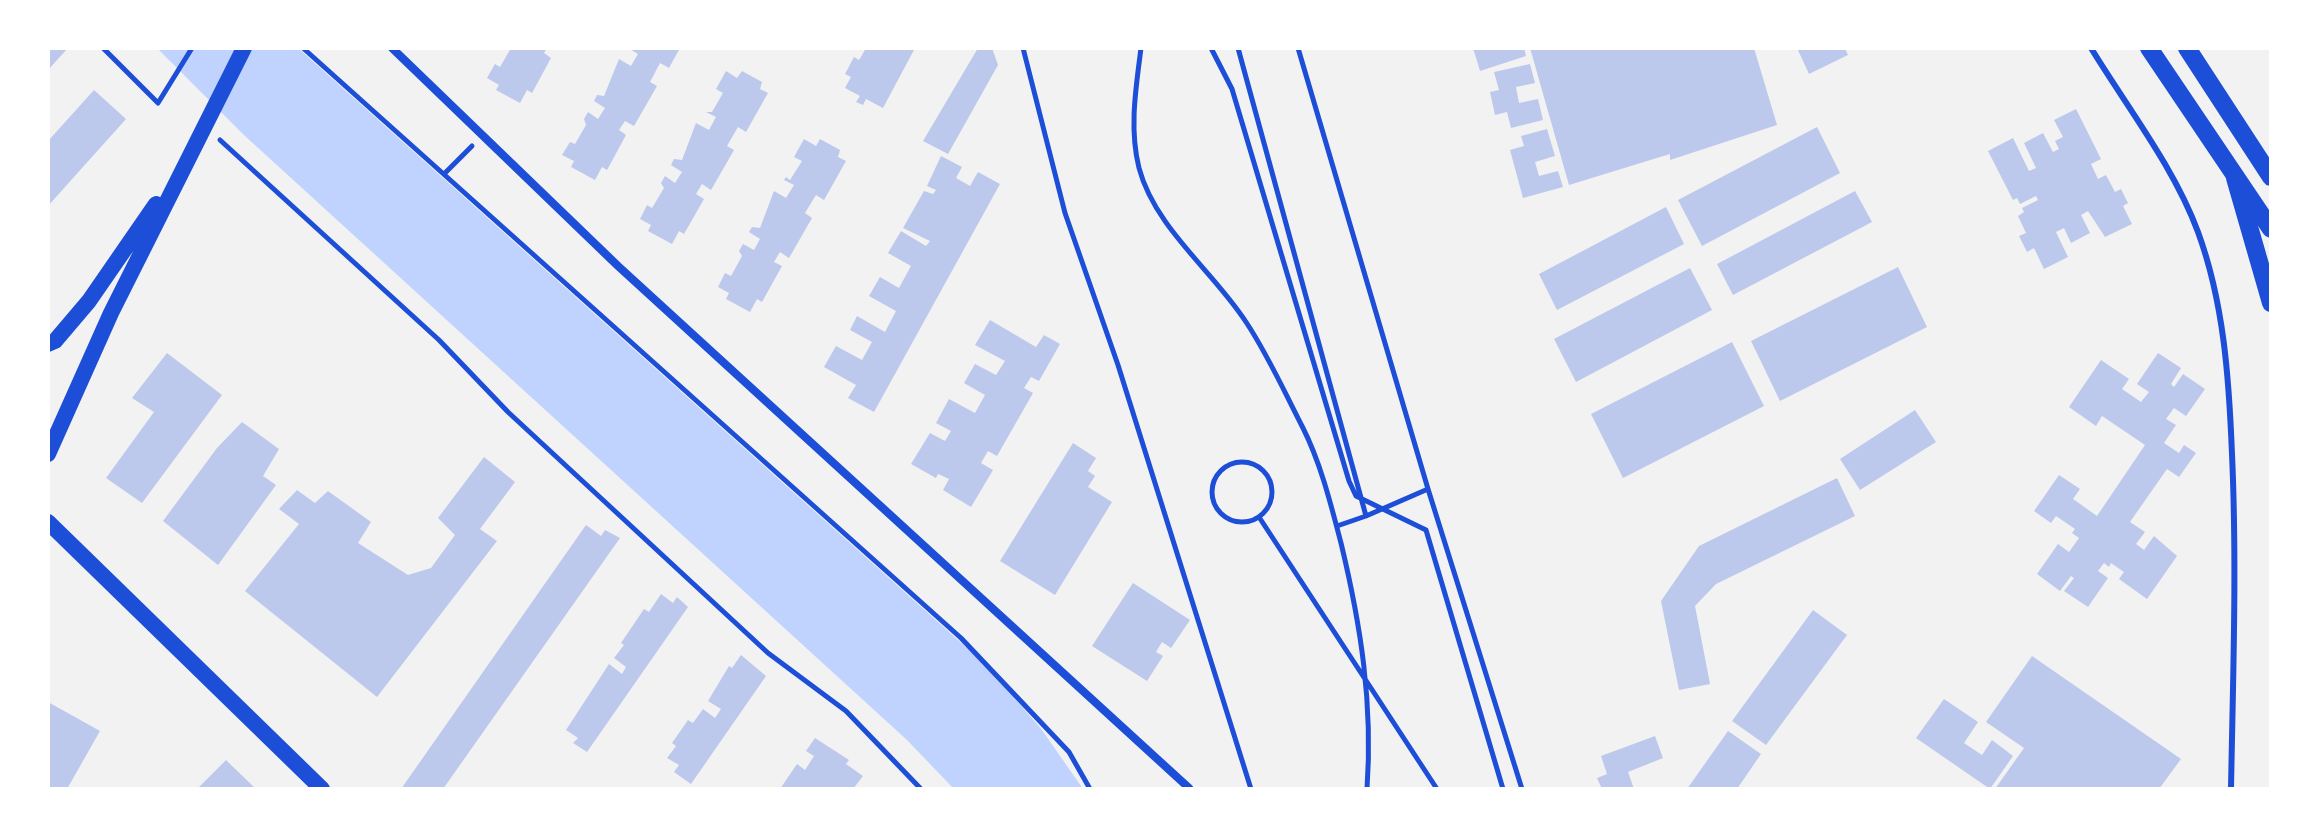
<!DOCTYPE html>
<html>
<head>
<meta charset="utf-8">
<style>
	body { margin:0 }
	#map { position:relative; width:2319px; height:837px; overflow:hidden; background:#f2f2f2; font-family:"Varela Round",sans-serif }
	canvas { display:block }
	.frame { position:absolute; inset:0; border:50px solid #fff; pointer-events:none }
</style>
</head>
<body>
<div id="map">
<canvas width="2319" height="837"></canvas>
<div class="frame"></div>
</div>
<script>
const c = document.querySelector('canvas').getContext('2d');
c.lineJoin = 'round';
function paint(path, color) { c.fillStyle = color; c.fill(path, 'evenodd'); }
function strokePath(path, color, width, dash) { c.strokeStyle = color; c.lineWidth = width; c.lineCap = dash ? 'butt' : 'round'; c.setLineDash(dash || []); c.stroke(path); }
const water = new Path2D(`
	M 157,48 L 298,48 L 987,666 L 1042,730 L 1083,789 L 954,789 L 907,740 L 245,136 Z`);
const building = new Path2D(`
	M 48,48 L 68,48 L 48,70 Z
	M 511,48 L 547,48 L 544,53 L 551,58 L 532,93 L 527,90 L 520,103 L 496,90 L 499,85 L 487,78 L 495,64 L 500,67 Z
	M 628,48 L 680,48 L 669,68 L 660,63 L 650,82 L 657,86 L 634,126 L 625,121 L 619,130 L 626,135 L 607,170 L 602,167 L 595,180 L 571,167 L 574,161 L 562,155 L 570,142 L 575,144 L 586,125 L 584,119 L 588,112 L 598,119 L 605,108 L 594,101 L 597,95 L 604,96 L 619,59 L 631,66 L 638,54 Z
	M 866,48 L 915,48 L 883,108 L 866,99 L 863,105 L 856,102 L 860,96 L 845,88 L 851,77 L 845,74 L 854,57 L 859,60 Z
	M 978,48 L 992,48 L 998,65 L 948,154 L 923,141 Z
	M 1473,48 L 1524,48 L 1526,56 L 1480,71 Z
	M 1530,48 L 1754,48 L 1777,125 L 1670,160 L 1670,154 L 1569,185 Z
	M 1797,48 L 1845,48 L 1848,55 L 1809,74 Z
	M 1530,64 L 1535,83 L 1516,87 L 1519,103 L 1538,99 L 1543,120 L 1511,128 L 1507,112 L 1495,115 L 1490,92 L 1499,90 L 1494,72 Z
	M 726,71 L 737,78 L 742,71 L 762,82 L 760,89 L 768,93 L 746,132 L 738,127 L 727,146 L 734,150 L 711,190 L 702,184 L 696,194 L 704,199 L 684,234 L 679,231 L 672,244 L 648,231 L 651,225 L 640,219 L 647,205 L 652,208 L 664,188 L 661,183 L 665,176 L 675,183 L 682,172 L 671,165 L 674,159 L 682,160 L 696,123 L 709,130 L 716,117 L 706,112 L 712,112 L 723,93 L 716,89 Z
	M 94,90 L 126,119 L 48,206 L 48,141 Z
	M 2076,109 L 2101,159 L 2091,164 L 2098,179 L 2106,175 L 2115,192 L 2121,189 L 2128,203 L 2123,206 L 2132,224 L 2105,237 L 2088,211 L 2081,215 L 2090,233 L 2071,243 L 2064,228 L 2056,232 L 2068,257 L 2044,269 L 2034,248 L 2027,252 L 2019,236 L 2026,233 L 2018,216 L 2024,212 L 2022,208 L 2038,200 L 2036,196 L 2020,204 L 2017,198 L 2013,200 L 1988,151 L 2013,138 L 2029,171 L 2036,168 L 2024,143 L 2043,133 L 2053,152 L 2059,149 L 2055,141 L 2063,137 L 2054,120 Z
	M 1817,127 L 1840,173 L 1702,246 L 1678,200 Z
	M 1547,129 L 1555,156 L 1535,162 L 1539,176 L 1558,171 L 1563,187 L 1523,198 L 1510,150 L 1524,146 L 1521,136 Z
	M 804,139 L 816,146 L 820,139 L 840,150 L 838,157 L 846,161 L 824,200 L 816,195 L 805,213 L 812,218 L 789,258 L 780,252 L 774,262 L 782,266 L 762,302 L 757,299 L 750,312 L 726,299 L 729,293 L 718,287 L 725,273 L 731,276 L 742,256 L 739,251 L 743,244 L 754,250 L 760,239 L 749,232 L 752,227 L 760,228 L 774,191 L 786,198 L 794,185 L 784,180 L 786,177 L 790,180 L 802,161 L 794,157 Z
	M 941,156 L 962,167 L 956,178 L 970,186 L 978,172 L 1000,184 L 874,412 L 848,398 L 856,385 L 824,367 L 836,346 L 862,360 L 872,342 L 850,330 L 857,316 L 885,332 L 896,311 L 869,296 L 880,277 L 899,288 L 911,266 L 888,253 L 901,231 L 926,246 L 930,241 L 903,228 L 924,191 L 933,194 L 936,190 L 927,186 Z
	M 1855,191 L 1872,222 L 1733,295 L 1717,264 Z
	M 1666,207 L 1684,244 L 1557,310 L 1539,274 Z
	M 1898,267 L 1927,327 L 1780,401 L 1751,341 Z
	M 1690,268 L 1712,310 L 1576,382 L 1554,339 Z
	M 990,320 L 1036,347 L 1044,335 L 1060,344 L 1039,381 L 1031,377 L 1024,388 L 1033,393 L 997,456 L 988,451 L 981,463 L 993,470 L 971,507 L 943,490 L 949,479 L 938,474 L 936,478 L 911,464 L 930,433 L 945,441 L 951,431 L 936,423 L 949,399 L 975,413 L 985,395 L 964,383 L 975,364 L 996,375 L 1005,361 L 975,345 Z
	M 1732,342 L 1764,406 L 1623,478 L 1591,414 Z
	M 167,353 L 222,395 L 142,503 L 106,478 L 154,412 L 132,398 Z
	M 2158,353 L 2181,368 L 2171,384 L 2174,387 L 2183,374 L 2205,389 L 2186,416 L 2174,408 L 2166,419 L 2176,425 L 2164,443 L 2179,453 L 2184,445 L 2196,453 L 2179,477 L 2167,469 L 2130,522 L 2145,532 L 2136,544 L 2144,550 L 2154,536 L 2177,556 L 2147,599 L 2119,579 L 2124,572 L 2111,563 L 2109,567 L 2104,563 L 2098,571 L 2108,578 L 2088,607 L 2064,591 L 2074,578 L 2071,576 L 2060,591 L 2037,574 L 2058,544 L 2069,552 L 2079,538 L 2072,533 L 2075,529 L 2056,516 L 2051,523 L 2034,511 L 2059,475 L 2080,489 L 2073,499 L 2097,516 L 2145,445 L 2102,416 L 2096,426 L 2069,407 L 2101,360 L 2129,379 L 2122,389 L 2141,402 L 2149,392 L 2137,384 Z
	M 1915,410 L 1936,442 L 1860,490 L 1840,459 Z
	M 242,422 L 279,449 L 263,476 L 276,485 L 218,565 L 163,521 L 217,448 Z
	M 1073,443 L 1096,458 L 1088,471 L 1095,476 L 1088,487 L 1112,502 L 1055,595 L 1000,561 Z
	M 484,457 L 515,482 L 480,529 L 497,541 L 377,697 L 245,591 L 299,524 L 279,509 L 297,490 L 315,503 L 328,491 L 371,522 L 358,543 L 408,575 L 431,568 L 455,535 L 438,518 Z
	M 1837,478 L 1855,516 L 1716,584 L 1695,606 L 1710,684 L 1679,690 L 1661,601 L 1699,546 Z
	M 586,525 L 601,536 L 605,530 L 620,538 L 443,789 L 401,789 Z
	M 1133,583 L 1190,620 L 1171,648 L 1162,642 L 1156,652 L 1163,656 L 1147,681 L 1092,646 Z
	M 661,594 L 673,603 L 677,597 L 688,607 L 587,752 L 573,743 L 578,738 L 566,730 L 609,664 L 622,674 L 626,667 L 614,658 L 624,645 L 621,643 L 644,609 L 649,612 Z
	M 1813,610 L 1847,635 L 1766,745 L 1732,721 Z
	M 741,655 L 766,676 L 691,784 L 674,772 L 679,765 L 667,758 L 676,746 L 672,743 L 688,720 L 693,723 L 703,709 L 715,718 L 721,709 L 708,701 L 729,666 L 732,668 Z
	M 2032,656 L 2181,759 L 2159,789 L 1995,789 L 2024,748 L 1986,722 Z
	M 1944,699 L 1978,722 L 1964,743 L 1982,755 L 1992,740 L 2013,756 L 1990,789 L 1916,738 Z
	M 48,702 L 100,731 L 67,789 L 48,789 Z
	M 1728,731 L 1761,754 L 1737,789 L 1687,789 Z
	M 1655,736 L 1663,758 L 1628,772 L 1634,789 L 1602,789 L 1597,778 L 1607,774 L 1601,756 Z
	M 815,738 L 849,760 L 846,764 L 863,776 L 853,789 L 780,789 L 797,764 L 805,770 L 814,756 L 806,751 Z
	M 226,760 L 256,789 L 197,789 Z`);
const path = new Path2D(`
	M 103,48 L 158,103 L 192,48
	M 303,48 L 961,638 L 1069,752 L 1090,789
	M 1023,48 L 1065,213 L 1118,365 L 1251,789
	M 1141,48 C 1136,88 1129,128 1139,168 C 1155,228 1213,271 1246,322 C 1268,355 1285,393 1303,428 C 1321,464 1331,505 1341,543 C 1361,626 1373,704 1367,789
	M 1211,48 L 1232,89 L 1349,481 L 1356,496 L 1426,530 L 1503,789
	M 1238,48 L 1366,516 L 1428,489
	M 1298,48 L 1428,489 L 1522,789
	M 220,140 L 439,340 L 508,412 L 768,653 L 846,711 L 921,789
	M 444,174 L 472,146
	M1212 492a30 30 0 1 1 60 0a30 30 0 1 1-60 0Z
	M 1259,517 L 1437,789
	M 1337,526 L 1366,516`);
const service = new Path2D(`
	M 2091,48 C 2127,107 2174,167 2198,232 C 2224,303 2229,379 2232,454 C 2237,566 2233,677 2231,789`);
const minor = new Path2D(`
	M 392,48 L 618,266 L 1189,788`);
const secondary = new Path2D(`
	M 48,344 L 55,341 L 89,301 L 156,204
	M 48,454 L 111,313 L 244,48
	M 48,522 L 322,789`);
const primary = new Path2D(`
	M 2149,48 L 2271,229`);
const trunk = new Path2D(`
	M 2187,48 L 2271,177
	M 2235,178 L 2271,303`);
paint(water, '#bfd3fe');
paint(building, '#bdc9ec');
strokePath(path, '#1d4ed8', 5);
strokePath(service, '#1d4ed8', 6);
strokePath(minor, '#1d4ed8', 8);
strokePath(secondary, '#1d4ed8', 16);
strokePath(primary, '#1d4ed8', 18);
strokePath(trunk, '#1d4ed8', 18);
</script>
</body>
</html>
